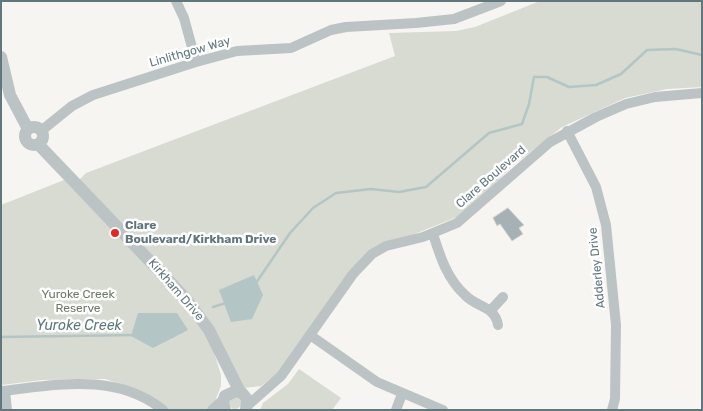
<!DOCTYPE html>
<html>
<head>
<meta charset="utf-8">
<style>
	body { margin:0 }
	#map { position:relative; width:703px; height:411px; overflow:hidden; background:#f6f5f2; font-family:Rubik,sans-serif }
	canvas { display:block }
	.frame { position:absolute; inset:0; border:2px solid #61777d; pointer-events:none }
</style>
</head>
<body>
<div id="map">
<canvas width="703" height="411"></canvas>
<div class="frame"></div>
</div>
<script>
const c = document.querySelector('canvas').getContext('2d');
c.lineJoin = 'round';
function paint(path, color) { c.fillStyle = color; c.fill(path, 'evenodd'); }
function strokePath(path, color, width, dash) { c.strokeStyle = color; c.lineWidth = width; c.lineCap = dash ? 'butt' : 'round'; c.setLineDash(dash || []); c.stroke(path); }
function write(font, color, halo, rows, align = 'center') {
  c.font = font + ' Rubik,sans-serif'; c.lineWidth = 5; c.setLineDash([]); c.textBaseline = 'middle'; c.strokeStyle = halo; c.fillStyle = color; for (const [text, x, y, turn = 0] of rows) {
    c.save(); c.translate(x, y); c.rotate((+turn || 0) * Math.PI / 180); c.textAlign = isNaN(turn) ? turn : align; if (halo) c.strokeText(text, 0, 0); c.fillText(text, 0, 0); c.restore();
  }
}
const green = new Path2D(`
	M 540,1 L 702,1 L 702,87 L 667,89 L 625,98 L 562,127 L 511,167 L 483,196 L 457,217 L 367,253 L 352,269 L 278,373 L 261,386 L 244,388 L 218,335 L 195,301 L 79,180 L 86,173 L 395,56 L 389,33 L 456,31 L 475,27 Z
	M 64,180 L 194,313 L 213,349 L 221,375 L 221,386 L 213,406 L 206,410 L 169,410 L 141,391 L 105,379 L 42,380 L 1,385 L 1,205 Z
	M 299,369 L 341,398 L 332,410 L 260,410 L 263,403 L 288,384 Z
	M229 403a6 6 0 1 1 12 0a6 6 0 1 1-12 0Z`);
const water = new Path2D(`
	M 254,275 L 263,295 L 252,319 L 231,322 L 219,290 Z
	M 138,313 L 177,313 L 188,330 L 153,348 L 131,336 Z`);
const stream = new Path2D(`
	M 256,283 L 290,233 L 313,208 L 336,193 L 371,189 L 399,192 L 426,187 L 489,133 L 522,124 L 529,104 L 534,77 L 547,77 L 569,87 L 596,85 L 621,74 L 647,50 L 676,49 L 702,55
	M 213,307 L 226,303
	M 1,337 L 135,335`);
const building = new Path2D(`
	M 508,208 L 524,225 L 519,228 L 523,234 L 512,241 L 500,224 L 497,226 L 493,218 Z`);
const minor = new Path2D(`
	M 176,1 L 184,18 L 196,62
	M 41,131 L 72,106 L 93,95 L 196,62 L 237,51 L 291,48 L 331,30 L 346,27 L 416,23 L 454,19 L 501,1
	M 567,131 L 596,187 L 606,225 L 616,325 L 615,399 L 612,410
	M 433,234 C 440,256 447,279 465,295 C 476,307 495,306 498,325
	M 491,310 L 503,297
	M 310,335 L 377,382 L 443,410
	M 1,391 C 57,385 116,372 163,410
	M 5,391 L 7,410
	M 247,406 L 281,376 L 353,274 L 372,254 L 386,246 L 423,237 L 457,223 L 550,142 L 596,117 L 626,104 L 655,97 L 702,93
	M 212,410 L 223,400
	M 396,410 L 402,394`);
const tertiary = new Path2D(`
	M 1,57 L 10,95 L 28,129
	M25 136a9 9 0 1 1 18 0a9 9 0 1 1-18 0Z
	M 38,144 L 187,300 L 209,330 L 240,392
	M 225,410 L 223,403 L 225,396 L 236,391 L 242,393 L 247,399 L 246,410`);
const markers = [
	[115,233,5,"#e32825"]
];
const streetNames = [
	["Linlithgow Way",190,52,-16],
	["Clare Boulevard",491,177,-41],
	["Adderley Drive",597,268,-96],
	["Kirkham Drive",176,290,49]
];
const poiNames = [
	["Clare",125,226],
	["Boulevard/Kirkham Drive",125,240]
];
const parkNames = [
	["Yuroke Creek",78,295],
	["Reserve",78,309]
];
const waterNames = [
	["Yuroke Creek",79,326]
];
paint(green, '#d7dbd1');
paint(water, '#b4c5c6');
strokePath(stream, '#b4c5c6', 2.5);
paint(building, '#a5b1b4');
strokePath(building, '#d7d7d5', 1);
strokePath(minor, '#bcc3c5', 10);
strokePath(tertiary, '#bcc3c5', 12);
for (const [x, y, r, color] of markers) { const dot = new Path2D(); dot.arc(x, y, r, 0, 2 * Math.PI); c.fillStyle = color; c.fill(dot); strokePath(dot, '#fff', 2); }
write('12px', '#61777d', '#fff', streetNames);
write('bold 12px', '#61777d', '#fff', poiNames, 'left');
write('12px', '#6d7a64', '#fff', parkNames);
write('italic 14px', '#5b7879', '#fff', waterNames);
</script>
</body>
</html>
